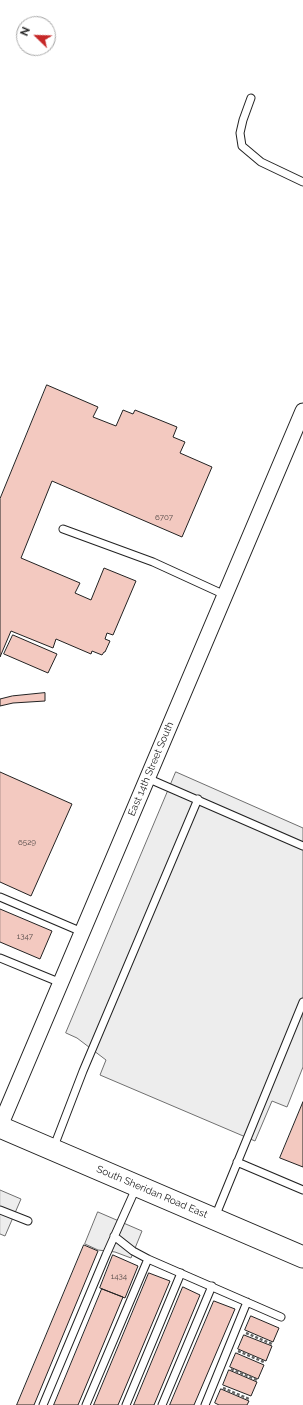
<!DOCTYPE html>
<html>
<head>
<meta charset="utf-8">
<style>
	body { margin:0 }
	#map { position:relative; width:303px; height:1405px; overflow:hidden; background:#fff; font-family:Raleway,sans-serif }
	canvas { display:block }
	.north { position:absolute; left:16px; top:16px; width:40px; height:40px; box-sizing:border-box; background:#fff; border:1px solid #a7a7a7; border-radius:50%; rotate:293deg; font-size:11px; font-weight:700; line-height:16px; text-align:center; color:#222 }
	.north::after { content:''; display:block; margin:auto; width:14px; height:18px; background:#c62828; clip-path:polygon(50% 0,100% 100%,50% 72%,0 100%) }
</style>
</head>
<body>
<div id="map">
<canvas width="303" height="1405"></canvas>
<div class="north">N</div>
</div>
<script>
const c = document.querySelector('canvas').getContext('2d');
c.lineJoin = 'round';
function paint(path, color) { c.fillStyle = color; c.fill(path, 'evenodd'); }
function strokePath(path, color, width, dash) { c.strokeStyle = color; c.lineWidth = width; c.lineCap = dash ? 'butt' : 'round'; c.setLineDash(dash || []); c.stroke(path); }
function write(font, color, halo, rows, align = 'center') {
  c.font = font + ' Raleway,sans-serif'; c.lineWidth = 3; c.setLineDash([]); c.textBaseline = 'middle'; c.strokeStyle = halo; c.fillStyle = color; for (const [text, x, y, turn = 0] of rows) {
    c.save(); c.translate(x, y); c.rotate((+turn || 0) * Math.PI / 180); c.textAlign = isNaN(turn) ? turn : align; if (halo) c.strokeText(text, 0, 0); c.fillText(text, 0, 0); c.restore();
  }
}
const parking = new Path2D(`
	M 176,772 L 303,828 L 303,1067 L 287,1107 L 272,1101 L 255,1141 L 100,1075 L 106,1060 L 77,1038 L 66,1033 Z
	M 0,1190 L 21,1199 L 5,1236 L 0,1234 Z
	M 98,1212 L 142,1231 L 131,1258 L 115,1252 L 98,1250 L 85,1244 Z`);
const building = new Path2D(`
	M 47,385 L 98,407 L 93,417 L 116,426 L 123,410 L 133,414 L 135,410 L 177,427 L 173,437 L 185,442 L 180,453 L 212,467 L 182,537 L 52,481 L 21,558 L 80,583 L 75,593 L 91,600 L 104,568 L 136,581 L 113,635 L 107,633 L 105,639 L 110,641 L 105,652 L 104,652 L 102,655 L 92,651 L 91,654 L 56,639 L 53,648 L 11,631 L 0,657 L 0,499 Z
	M 13,635 L 57,654 L 48,673 L 4,654 Z
	M 45,693 L 45,701 L 13,703 L 0,706 L 0,699 L 12,696 Z
	M 0,772 L 72,804 L 31,896 L 0,882 Z
	M 0,909 L 52,931 L 40,959 L 0,942 Z
	M 303,1102 L 303,1167 L 280,1158 Z
	M 84,1245 L 98,1251 L 34,1405 L 17,1405 Z
	M 113,1255 L 138,1266 L 125,1298 L 100,1288 Z
	M 149,1273 L 170,1281 L 118,1405 L 94,1405 Z
	M 183,1287 L 200,1295 L 154,1405 L 134,1405 Z
	M 102,1289 L 123,1297 L 78,1405 L 54,1405 Z
	M 214,1301 L 235,1309 L 194,1405 L 170,1405 Z
	M 251,1316 L 279,1328 L 273,1342 L 245,1330 Z
	M 244,1335 L 272,1346 L 266,1361 L 238,1349 Z
	M 236,1353 L 264,1365 L 258,1379 L 230,1367 Z
	M 229,1370 L 257,1382 L 251,1396 L 223,1385 Z
	M 221,1389 L 249,1401 L 247,1405 L 219,1405 L 215,1403 Z`);
const path = new Path2D(`
	M 246,1333 L 272,1344
	M 238,1351 L 264,1362
	M 231,1369 L 257,1380
	M 223,1388 L 249,1399`);
const service = new Path2D(`
	M 251,98 L 243,120 L 240,133 L 242,146 L 261,162 L 303,182
	M 63,529 L 153,562 L 225,595
	M 147,778 L 303,846
	M 0,897 L 82,932
	M 0,958 L 61,983
	M 53,1149 L 83,1071 L 198,799
	M 237,1162 L 303,1190
	M 0,1210 L 28,1221
	M 215,1217 L 303,1002
	M 114,1236 L 133,1251 L 148,1259 L 281,1317
	M 43,1405 L 106,1255 L 136,1188
	M 86,1405 L 148,1259
	M 126,1405 L 181,1273
	M 162,1405 L 212,1286
	M 205,1405 L 247,1302`);
const minor = new Path2D(`
	M 0,1126 L 303,411`);
const secondary = new Path2D(`
	M 0,1127 L 303,1257`);
const numberNames = [
	["6707",164,518],
	["6529",27,843],
	["1347",25,937],
	["1434",119,1277]
];
const streetNames = [
	["East 14th Street South",151,769,-67],
	["South Sheridan Road East",152,1192,23]
];
paint(parking, '#ededed');
strokePath(parking, '#6f6f6f', 1);
paint(building, '#f3c9c0');
strokePath(building, '#222', 1);
strokePath(service, '#222', 9);
strokePath(minor, '#222', 17);
strokePath(secondary, '#222', 23);
strokePath(path, '#646464', 2.5, [3, 2]);
strokePath(service, '#fff', 7);
strokePath(minor, '#fff', 15);
strokePath(secondary, '#fff', 21);
write('8px', '#564c4a', null, numberNames);
write('10px', '#222', '#fff', streetNames);
</script>
</body>
</html>
